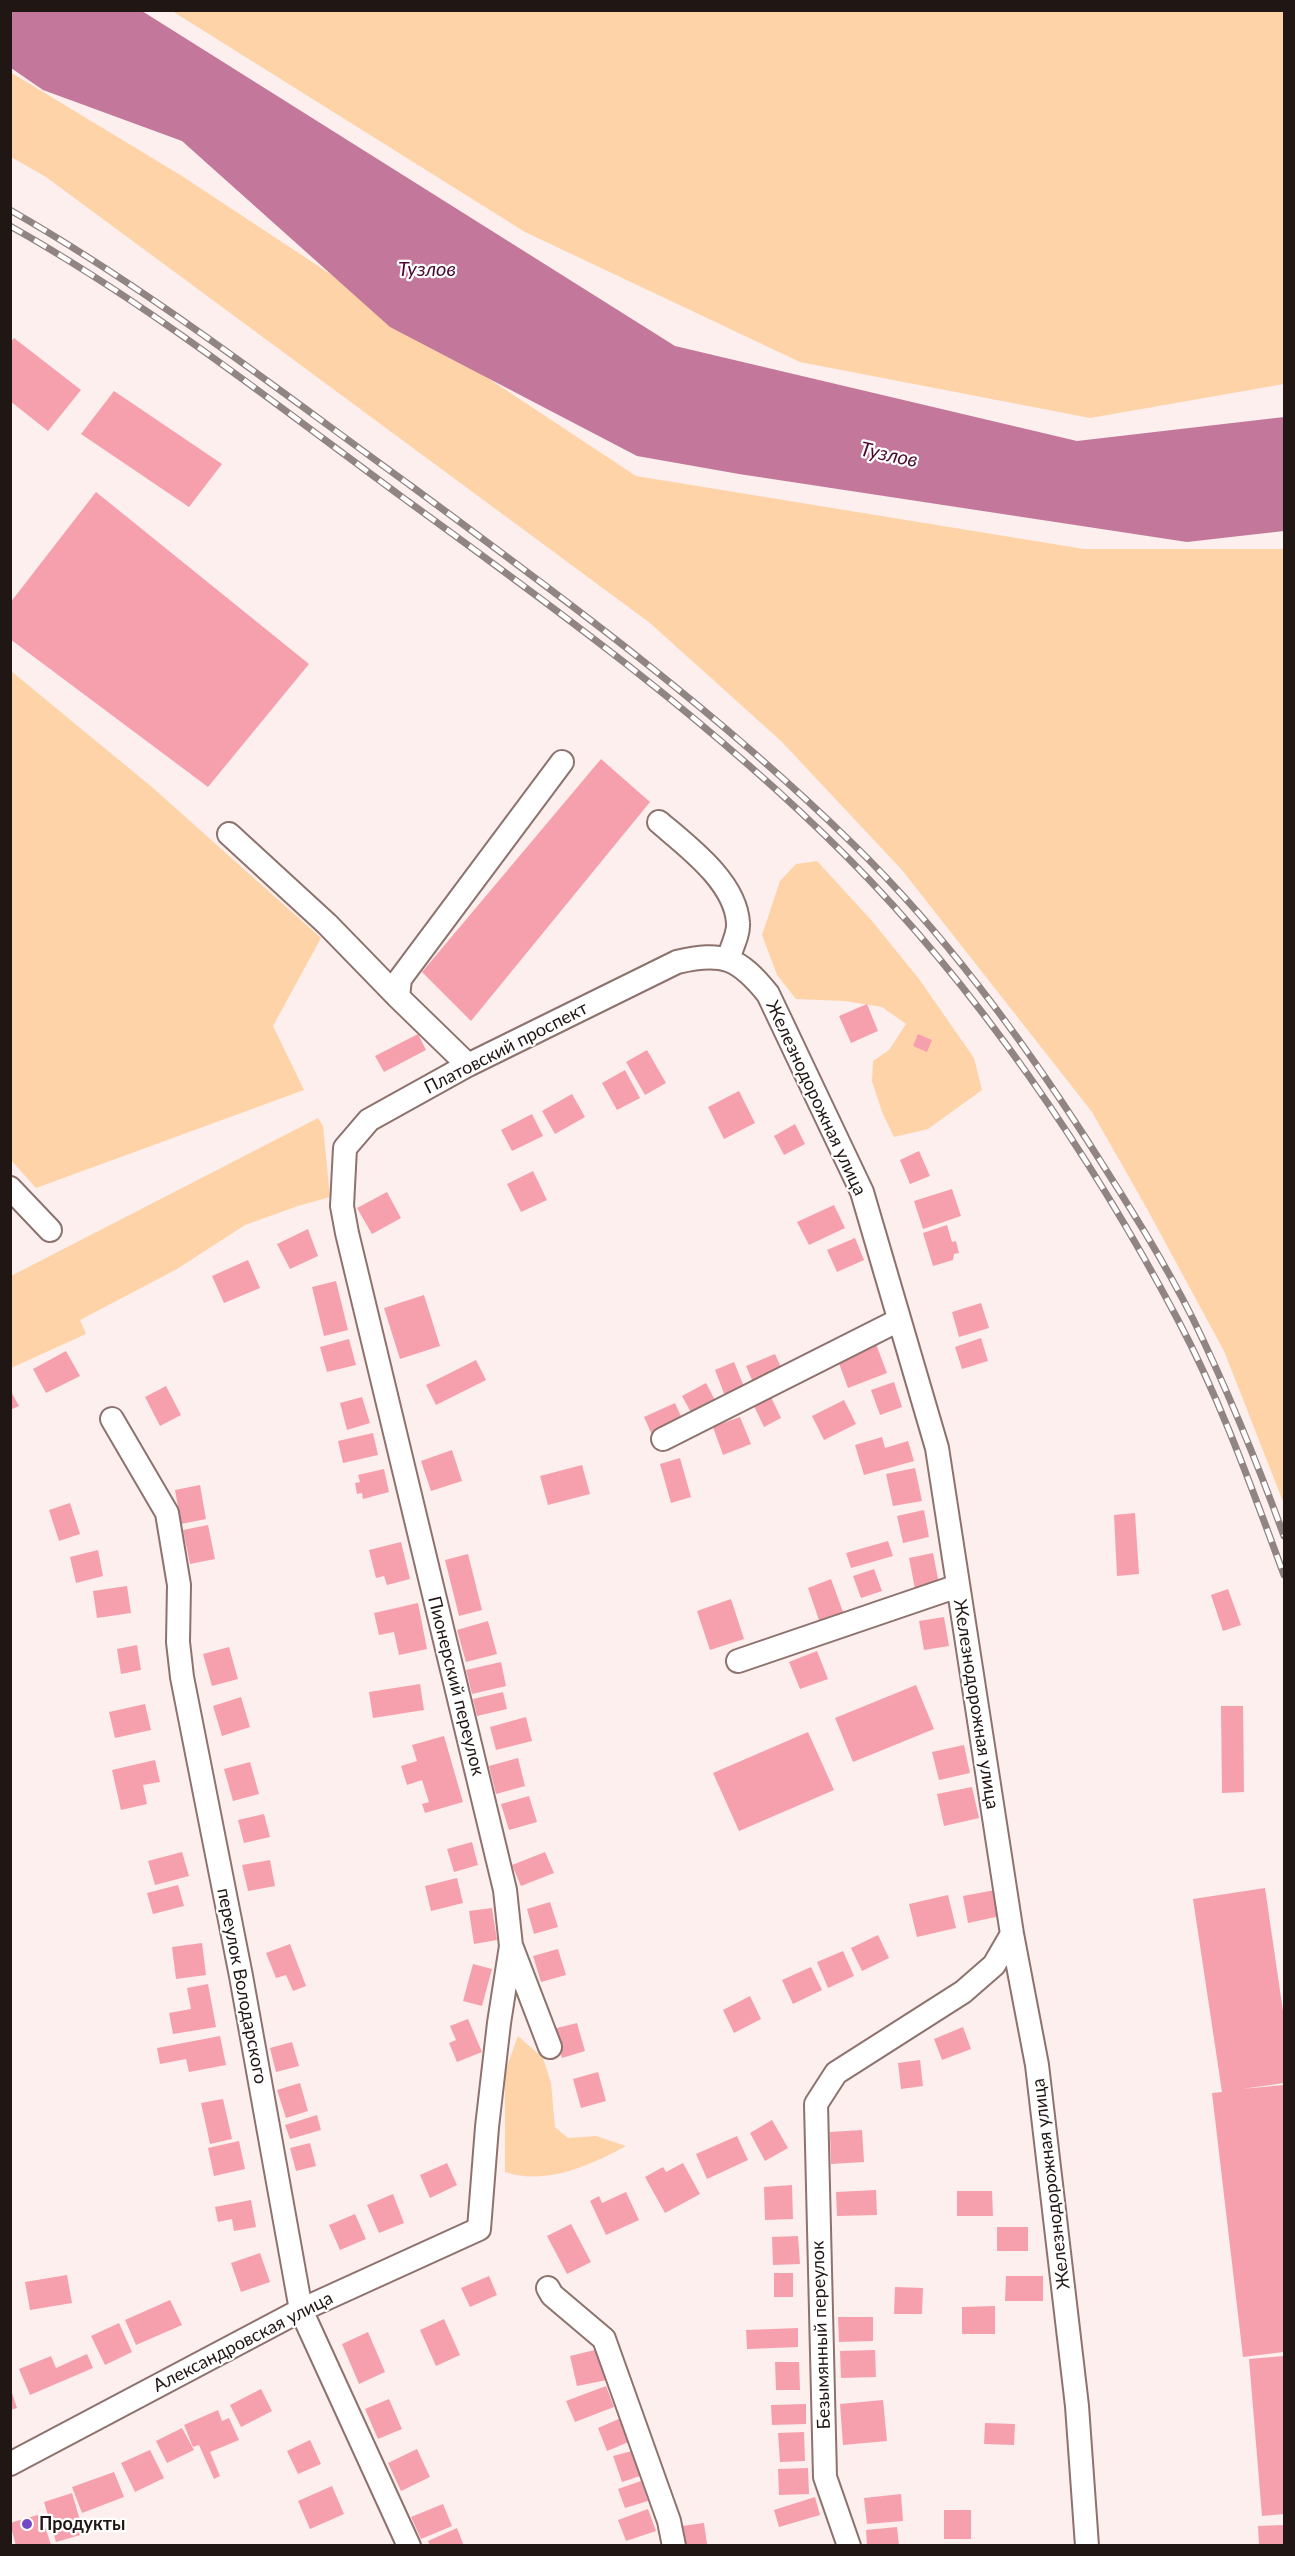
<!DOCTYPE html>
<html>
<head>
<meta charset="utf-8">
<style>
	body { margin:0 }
	#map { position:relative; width:1295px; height:2556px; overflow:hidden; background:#fcefed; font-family:Lato,sans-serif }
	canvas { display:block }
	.frame { position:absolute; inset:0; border:12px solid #201614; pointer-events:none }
</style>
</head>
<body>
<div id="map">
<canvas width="1295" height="2556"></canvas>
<div class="frame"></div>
</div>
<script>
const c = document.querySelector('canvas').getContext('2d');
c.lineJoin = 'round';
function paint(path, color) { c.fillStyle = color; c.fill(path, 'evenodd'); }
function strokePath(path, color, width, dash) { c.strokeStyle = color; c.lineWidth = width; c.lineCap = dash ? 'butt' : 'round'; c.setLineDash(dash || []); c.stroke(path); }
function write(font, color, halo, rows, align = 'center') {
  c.font = font + ' Lato,sans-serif'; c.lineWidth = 4.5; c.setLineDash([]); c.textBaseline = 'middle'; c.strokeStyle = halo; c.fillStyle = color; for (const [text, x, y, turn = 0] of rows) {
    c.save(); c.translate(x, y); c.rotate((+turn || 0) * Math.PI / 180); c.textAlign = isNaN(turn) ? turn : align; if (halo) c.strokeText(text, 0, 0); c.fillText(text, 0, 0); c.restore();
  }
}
const green = new Path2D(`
	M 172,11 L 1284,11 L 1284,384 L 1090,418 L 800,362 L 525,232 Z
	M 10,72 L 182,176 L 636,476 L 1084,549 L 1284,549 L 1284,1504 L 1224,1351 L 1146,1207 L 1092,1112 L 902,870 L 781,741 L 650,623 L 46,177 L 11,157 Z
	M 11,671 L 153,788 L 321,938 L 273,1026 L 304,1090 L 36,1188 L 10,1159 Z
	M 817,861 L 872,921 L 919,979 L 974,1058 L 982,1090 L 928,1129 L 894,1137 L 882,1112 L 872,1081 L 873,1061 L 889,1050 L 906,1024 L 882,1007 L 845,1001 L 796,999 L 777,975 L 762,935 L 780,881 L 796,864 Z
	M 318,1118 L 323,1126 L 330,1197 L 298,1206 L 245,1225 L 177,1269 L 80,1320 L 86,1334 L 11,1368 L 11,1276 Z
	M 518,2036 L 543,2058 L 551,2083 L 555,2127 L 568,2138 L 596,2136 L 626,2146 C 591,2165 546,2186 505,2172 L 505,2072 Z`);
const water = new Path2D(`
	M 10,11 L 142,11 L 675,346 L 1077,441 L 1284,417 L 1284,531 L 1187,542 L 739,474 L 637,456 L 390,327 L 182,141 L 43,90 L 11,68 Z`);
const building = new Path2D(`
	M 14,338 L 81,390 L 48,431 L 10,401 L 10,343 Z
	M 114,391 L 222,464 L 189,507 L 81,434 Z
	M 96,492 L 309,664 L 208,787 L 10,639 L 10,603 Z
	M 601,759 L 650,802 L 471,1021 L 422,972 Z
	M 867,1004 L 878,1031 L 851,1043 L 839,1016 Z
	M 418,1034 L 426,1050 L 384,1072 L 375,1056 Z
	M 918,1034 L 932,1040 L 927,1052 L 913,1046 Z
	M 647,1050 L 666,1083 L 645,1095 L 626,1062 Z
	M 625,1070 L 640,1098 L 617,1110 L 602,1083 Z
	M 739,1091 L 755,1123 L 724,1139 L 708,1107 Z
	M 572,1094 L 585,1117 L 555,1134 L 542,1111 Z
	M 532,1114 L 543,1136 L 512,1151 L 501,1130 Z
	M 795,1124 L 805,1144 L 784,1155 L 774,1136 Z
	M 919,1151 L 930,1176 L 910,1184 L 900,1160 Z
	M 533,1171 L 547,1200 L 521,1212 L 507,1184 Z
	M 952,1189 L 961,1216 L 923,1229 L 914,1201 Z
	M 387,1192 L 401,1218 L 372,1234 L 357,1208 Z
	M 834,1205 L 845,1228 L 809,1245 L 797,1222 Z
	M 947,1225 L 952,1242 L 956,1241 L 959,1253 L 954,1254 L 953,1260 L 933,1266 L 923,1233 Z
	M 308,1229 L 318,1256 L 290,1269 L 277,1244 Z
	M 855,1238 L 864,1260 L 837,1272 L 827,1250 Z
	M 248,1260 L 260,1288 L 224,1303 L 212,1276 Z
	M 336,1281 L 348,1330 L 324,1336 L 312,1287 Z
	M 424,1295 L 440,1346 L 400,1359 L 384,1308 Z
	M 981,1303 L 989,1328 L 959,1337 L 952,1312 Z
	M 981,1338 L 988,1361 L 962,1369 L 955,1347 Z
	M 349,1339 L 356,1365 L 327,1372 L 320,1347 Z
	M 876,1344 L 887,1373 L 848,1388 L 837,1358 Z
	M 66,1351 L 80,1376 L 46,1393 L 33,1369 Z
	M 775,1354 L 784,1374 L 755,1387 L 746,1366 Z
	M 476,1360 L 486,1380 L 436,1405 L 426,1385 Z
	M 734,1362 L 745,1389 L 725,1396 L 715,1370 Z
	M 894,1382 L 902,1407 L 880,1415 L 871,1390 Z
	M 706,1383 L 717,1404 L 693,1416 L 682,1396 Z
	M 166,1386 L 181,1415 L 160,1426 L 145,1397 Z
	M 10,1390 L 19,1406 L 10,1410 Z
	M 362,1397 L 370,1423 L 347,1430 L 340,1403 Z
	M 771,1397 L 781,1418 L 764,1427 L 754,1406 Z
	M 844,1400 L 856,1424 L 824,1440 L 812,1416 Z
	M 675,1403 L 684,1423 L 653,1437 L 644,1417 Z
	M 740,1417 L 751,1444 L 723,1455 L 713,1427 Z
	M 373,1433 L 378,1455 L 343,1463 L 338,1441 Z
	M 882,1437 L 885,1448 L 908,1441 L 914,1461 L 864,1475 L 855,1445 Z
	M 452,1450 L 462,1481 L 431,1491 L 421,1461 Z
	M 680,1458 L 691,1497 L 671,1503 L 660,1464 Z
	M 582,1465 L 590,1494 L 548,1505 L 540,1476 Z
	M 915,1468 L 922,1501 L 893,1506 L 886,1474 Z
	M 384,1469 L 389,1492 L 363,1499 L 362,1493 L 357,1494 L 355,1483 L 360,1482 L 358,1475 Z
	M 200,1485 L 206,1519 L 181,1524 L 175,1490 Z
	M 70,1503 L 80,1534 L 59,1541 L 49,1510 Z
	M 924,1510 L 929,1537 L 903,1543 L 897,1516 Z
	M 1135,1513 L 1139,1574 L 1117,1576 L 1114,1515 Z
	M 208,1525 L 215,1559 L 190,1564 L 183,1530 Z
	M 888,1541 L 893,1556 L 851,1568 L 846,1553 Z
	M 401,1542 L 410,1579 L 387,1585 L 384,1576 L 376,1578 L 369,1550 Z
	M 98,1550 L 103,1576 L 76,1583 L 70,1557 Z
	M 933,1553 L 939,1584 L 915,1589 L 909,1558 Z
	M 468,1554 L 482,1610 L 459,1616 L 445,1560 Z
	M 874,1569 L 882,1591 L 861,1598 L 853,1576 Z
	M 831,1579 L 843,1612 L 819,1620 L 808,1588 Z
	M 127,1586 L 131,1613 L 97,1618 L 93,1591 Z
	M 1228,1589 L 1241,1625 L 1223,1631 L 1211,1595 Z
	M 731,1599 L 744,1639 L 710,1650 L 697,1611 Z
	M 418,1603 L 427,1649 L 399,1655 L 394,1632 L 379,1635 L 374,1613 Z
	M 944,1617 L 949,1646 L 924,1650 L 919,1621 Z
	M 488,1621 L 497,1654 L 466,1662 L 457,1630 Z
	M 137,1645 L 141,1670 L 121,1674 L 117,1649 Z
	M 229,1647 L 238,1679 L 212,1686 L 203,1654 Z
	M 817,1651 L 828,1679 L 800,1689 L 789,1662 Z
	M 501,1662 L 506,1686 L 472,1694 L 466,1670 Z
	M 420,1684 L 424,1710 L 373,1718 L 369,1692 Z
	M 916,1685 L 934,1729 L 853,1762 L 835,1718 Z
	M 503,1692 L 507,1709 L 477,1716 L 473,1699 Z
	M 241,1697 L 250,1727 L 222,1736 L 213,1706 Z
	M 145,1704 L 151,1730 L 115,1738 L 109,1712 Z
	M 1221,1706 L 1243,1706 L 1244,1792 L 1222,1793 Z
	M 526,1717 L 532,1741 L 496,1750 L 490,1727 Z
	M 808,1732 L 834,1790 L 739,1831 L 713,1773 Z
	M 444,1736 L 463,1802 L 425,1813 L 422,1804 L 429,1802 L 422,1780 L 407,1785 L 401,1766 L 417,1761 L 412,1745 Z
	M 964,1745 L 970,1773 L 939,1780 L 932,1752 Z
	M 518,1758 L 525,1786 L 496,1794 L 489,1766 Z
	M 155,1760 L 160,1782 L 143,1785 L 147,1804 L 121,1810 L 112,1770 Z
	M 250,1762 L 259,1794 L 233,1801 L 224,1769 Z
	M 972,1787 L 979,1818 L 944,1826 L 937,1794 Z
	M 529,1796 L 537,1822 L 509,1830 L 501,1804 Z
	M 264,1814 L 270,1837 L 244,1843 L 238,1820 Z
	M 472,1842 L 478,1865 L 454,1872 L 447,1849 Z
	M 182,1852 L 189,1876 L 155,1885 L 148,1861 Z
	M 545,1852 L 554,1873 L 521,1886 L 512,1865 Z
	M 270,1860 L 275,1886 L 248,1891 L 242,1865 Z
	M 457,1878 L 463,1903 L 431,1911 L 425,1886 Z
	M 178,1885 L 184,1906 L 153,1914 L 147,1893 Z
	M 1265,1888 L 1284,2018 L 1284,2083 L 1242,2089 L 1284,2085 L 1284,2352 L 1243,2357 L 1212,2093 L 1222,2092 L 1193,1899 Z
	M 995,1890 L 1000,1916 L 968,1923 L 963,1896 Z
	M 948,1895 L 956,1928 L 917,1937 L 909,1904 Z
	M 550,1902 L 558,1927 L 534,1934 L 527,1909 Z
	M 492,1908 L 497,1940 L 474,1944 L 469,1911 Z
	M 878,1935 L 889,1958 L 862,1971 L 851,1948 Z
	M 202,1943 L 206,1975 L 176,1979 L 172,1947 Z
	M 290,1944 L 306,1986 L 293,1991 L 286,1975 L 276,1978 L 266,1953 Z
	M 558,1949 L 566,1975 L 541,1982 L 533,1956 Z
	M 843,1951 L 854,1976 L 828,1988 L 817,1962 Z
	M 473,1964 L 492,1969 L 482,2006 L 463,2001 Z
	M 811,1967 L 822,1990 L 793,2004 L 782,1980 Z
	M 208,1984 L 216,2027 L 173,2034 L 169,2013 L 191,2009 L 187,1988 Z
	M 750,1996 L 761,2019 L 734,2033 L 723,2010 Z
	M 468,2019 L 482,2052 L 457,2062 L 449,2043 L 456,2040 L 450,2026 Z
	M 577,2023 L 585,2051 L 562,2058 L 553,2029 Z
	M 963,2027 L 971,2049 L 942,2060 L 934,2039 Z
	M 220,2036 L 226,2065 L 189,2072 L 186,2059 L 160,2064 L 157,2048 Z
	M 292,2042 L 299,2066 L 276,2072 L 270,2048 Z
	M 920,2060 L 923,2086 L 901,2089 L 898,2063 Z
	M 598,2072 L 606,2101 L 581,2108 L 573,2079 Z
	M 300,2083 L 308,2111 L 286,2118 L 277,2090 Z
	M 223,2099 L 232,2139 L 210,2144 L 201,2103 Z
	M 317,2115 L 321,2130 L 290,2139 L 285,2125 Z
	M 772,2120 L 788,2148 L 765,2161 L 750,2133 Z
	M 862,2130 L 864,2162 L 831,2164 L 830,2132 Z
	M 737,2136 L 748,2160 L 707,2179 L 696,2154 Z
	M 239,2141 L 245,2169 L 214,2176 L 208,2148 Z
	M 310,2143 L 316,2166 L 296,2171 L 290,2148 Z
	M 447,2163 L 457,2185 L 430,2198 L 420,2175 Z
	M 683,2163 L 700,2194 L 665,2213 L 645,2177 L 663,2167 L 666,2172 Z
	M 792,2185 L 793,2219 L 765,2220 L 764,2187 Z
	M 876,2190 L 877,2215 L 837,2216 L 836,2192 Z
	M 957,2191 L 992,2191 L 993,2216 L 957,2216 Z
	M 626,2192 L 639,2220 L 606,2235 L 590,2201 L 599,2196 L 602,2203 Z
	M 393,2194 L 404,2223 L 379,2233 L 367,2205 Z
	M 251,2200 L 256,2227 L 234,2231 L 232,2219 L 218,2222 L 215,2207 Z
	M 355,2214 L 366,2239 L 340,2250 L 329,2225 Z
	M 571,2224 L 591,2262 L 567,2274 L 547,2236 Z
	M 997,2227 L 1028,2227 L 1028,2251 L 997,2251 Z
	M 798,2236 L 800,2264 L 773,2265 L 772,2237 Z
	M 260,2253 L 270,2282 L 241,2292 L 231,2263 Z
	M 774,2273 L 793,2273 L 793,2297 L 774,2297 Z
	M 67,2275 L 72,2303 L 30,2310 L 25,2282 Z
	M 489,2276 L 497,2295 L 470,2307 L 461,2288 Z
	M 1006,2276 L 1043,2276 L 1043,2301 L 1005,2301 Z
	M 895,2287 L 923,2288 L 922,2314 L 894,2314 Z
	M 170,2300 L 182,2325 L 136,2345 L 125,2320 Z
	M 995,2306 L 995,2334 L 962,2334 L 962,2307 Z
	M 838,2317 L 873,2317 L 873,2341 L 839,2342 Z
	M 444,2319 L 460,2355 L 436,2366 L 420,2330 Z
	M 119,2323 L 132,2352 L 105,2365 L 91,2336 Z
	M 798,2328 L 798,2347 L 747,2349 L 746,2330 Z
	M 368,2332 L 385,2372 L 359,2384 L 342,2344 Z
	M 599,2349 L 607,2380 L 577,2386 L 570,2356 Z
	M 875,2350 L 876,2377 L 841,2378 L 840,2351 Z
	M 87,2354 L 93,2368 L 30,2395 L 19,2369 L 51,2356 L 56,2368 Z
	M 1284,2356 L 1284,2514 L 1262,2516 L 1249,2359 Z
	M 775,2362 L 799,2362 L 800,2390 L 776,2390 Z
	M 606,2386 L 614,2407 L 575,2422 L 566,2401 Z
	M 261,2389 L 272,2411 L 241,2427 L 230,2405 Z
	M 11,2390 L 17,2408 L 10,2410 L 10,2391 Z
	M 389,2399 L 402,2429 L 378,2439 L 365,2409 Z
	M 883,2400 L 887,2441 L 843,2445 L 840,2404 Z
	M 806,2404 L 806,2424 L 772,2425 L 771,2405 Z
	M 218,2410 L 222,2421 L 229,2418 L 239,2440 L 210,2452 L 220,2476 L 214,2479 L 199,2445 L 193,2447 L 184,2425 Z
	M 621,2418 L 631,2441 L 607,2451 L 598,2428 Z
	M 985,2423 L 1015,2424 L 1014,2445 L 984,2444 Z
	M 182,2428 L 194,2450 L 167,2463 L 156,2441 Z
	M 804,2432 L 805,2461 L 780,2462 L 778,2433 Z
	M 310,2440 L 321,2464 L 298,2474 L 287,2451 Z
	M 417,2449 L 430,2477 L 401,2491 L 388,2463 Z
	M 150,2450 L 164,2478 L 135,2492 L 121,2463 Z
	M 632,2451 L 640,2476 L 622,2482 L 613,2456 Z
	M 808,2468 L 809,2494 L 779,2495 L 778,2469 Z
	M 114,2472 L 124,2497 L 82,2513 L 72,2487 Z
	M 641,2481 L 648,2501 L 625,2508 L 618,2489 Z
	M 332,2486 L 344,2514 L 310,2529 L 298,2501 Z
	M 72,2493 L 84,2534 L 56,2542 L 44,2502 Z
	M 901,2494 L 903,2521 L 867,2524 L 864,2498 Z
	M 815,2497 L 820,2515 L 779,2527 L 774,2510 Z
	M 443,2504 L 452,2526 L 421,2539 L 411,2517 Z
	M 648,2509 L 656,2531 L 626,2541 L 618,2520 Z
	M 944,2510 L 971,2510 L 971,2539 L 944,2539 Z
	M 41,2514 L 51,2545 L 16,2546 L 10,2523 Z
	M 704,2523 L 707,2544 L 684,2546 L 682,2526 Z
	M 1284,2525 L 1284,2546 L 1259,2546 L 1258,2526 Z
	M 897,2527 L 899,2546 L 867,2546 L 866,2530 Z
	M 457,2528 L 464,2546 L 430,2546 L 428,2541 Z`);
const minor = new Path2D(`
	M 659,822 C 687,846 736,882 738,923 C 739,934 731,949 728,959
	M 229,834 L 327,924 L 398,997
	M 468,1065 L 398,997 L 400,979 L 562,762
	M 10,1188 L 50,1230
	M 112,1419 L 167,1513 L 179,1585 L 178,1642 L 182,1677 L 241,1976 L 301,2310 L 409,2546
	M 663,1439 L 899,1320
	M 738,1661 L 958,1586
	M 512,1948 L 550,2047
	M 548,2288 L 552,2295 L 604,2339 L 669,2521 L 674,2546
	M 10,2464 L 301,2310 L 479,2229 L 487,2127 L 499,2023 L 511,1946 L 505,1890 L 347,1233 L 342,1206 L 345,1148 L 369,1120 L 468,1065 L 677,962 C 723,951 739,958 768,994 L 862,1192 L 937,1448 L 1012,1934 L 1037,2065 L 1077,2406 L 1087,2546
	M 849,2546 L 825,2477 L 816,2104 L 836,2073 L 963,1992 L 994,1965 L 1012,1934`);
const rail = new Path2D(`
	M 10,210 C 150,290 277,389 407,483 C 562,597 716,710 854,845 C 944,933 1019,1035 1087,1140 C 1124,1198 1162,1257 1193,1319 C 1227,1389 1257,1462 1284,1536
	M 10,226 C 149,304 274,403 402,497 C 556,609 711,721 846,856 C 977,987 1092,1157 1178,1320 C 1221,1401 1252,1489 1284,1575`);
const markers = [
	[27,2524,6,"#724ac3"]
];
const streetNames = [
	["Платовский проспект",506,1048,-27],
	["Железнодорожная улица",816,1098,65],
	["Пионерский переулок",456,1686,76],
	["Железнодорожная улица",976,1704,81],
	["переулок Володарского",242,1986,79],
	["Железнодорожная улица",1051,2184,-97],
	["Безымянный переулок",821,2335,-92],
	["Александровская улица",243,2342,-27]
];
const poiNames = [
	["Продукты",39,2524]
];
const waterNames = [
	["Тузлов",427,270],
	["Тузлов",889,455,12]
];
paint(green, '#ffd3a8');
paint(water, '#c3789b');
paint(building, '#f6a0ad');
strokePath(minor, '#8d726d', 26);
strokePath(minor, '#fff', 22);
strokePath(rail, '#918583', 7);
strokePath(rail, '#fff', 4.5, [14]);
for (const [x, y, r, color] of markers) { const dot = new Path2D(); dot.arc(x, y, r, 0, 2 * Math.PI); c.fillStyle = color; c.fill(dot); strokePath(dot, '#fff', 2); }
write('18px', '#201614', '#fff', streetNames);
write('bold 18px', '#201614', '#fff', poiNames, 'left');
write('italic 20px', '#4d0831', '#fff', waterNames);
</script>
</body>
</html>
